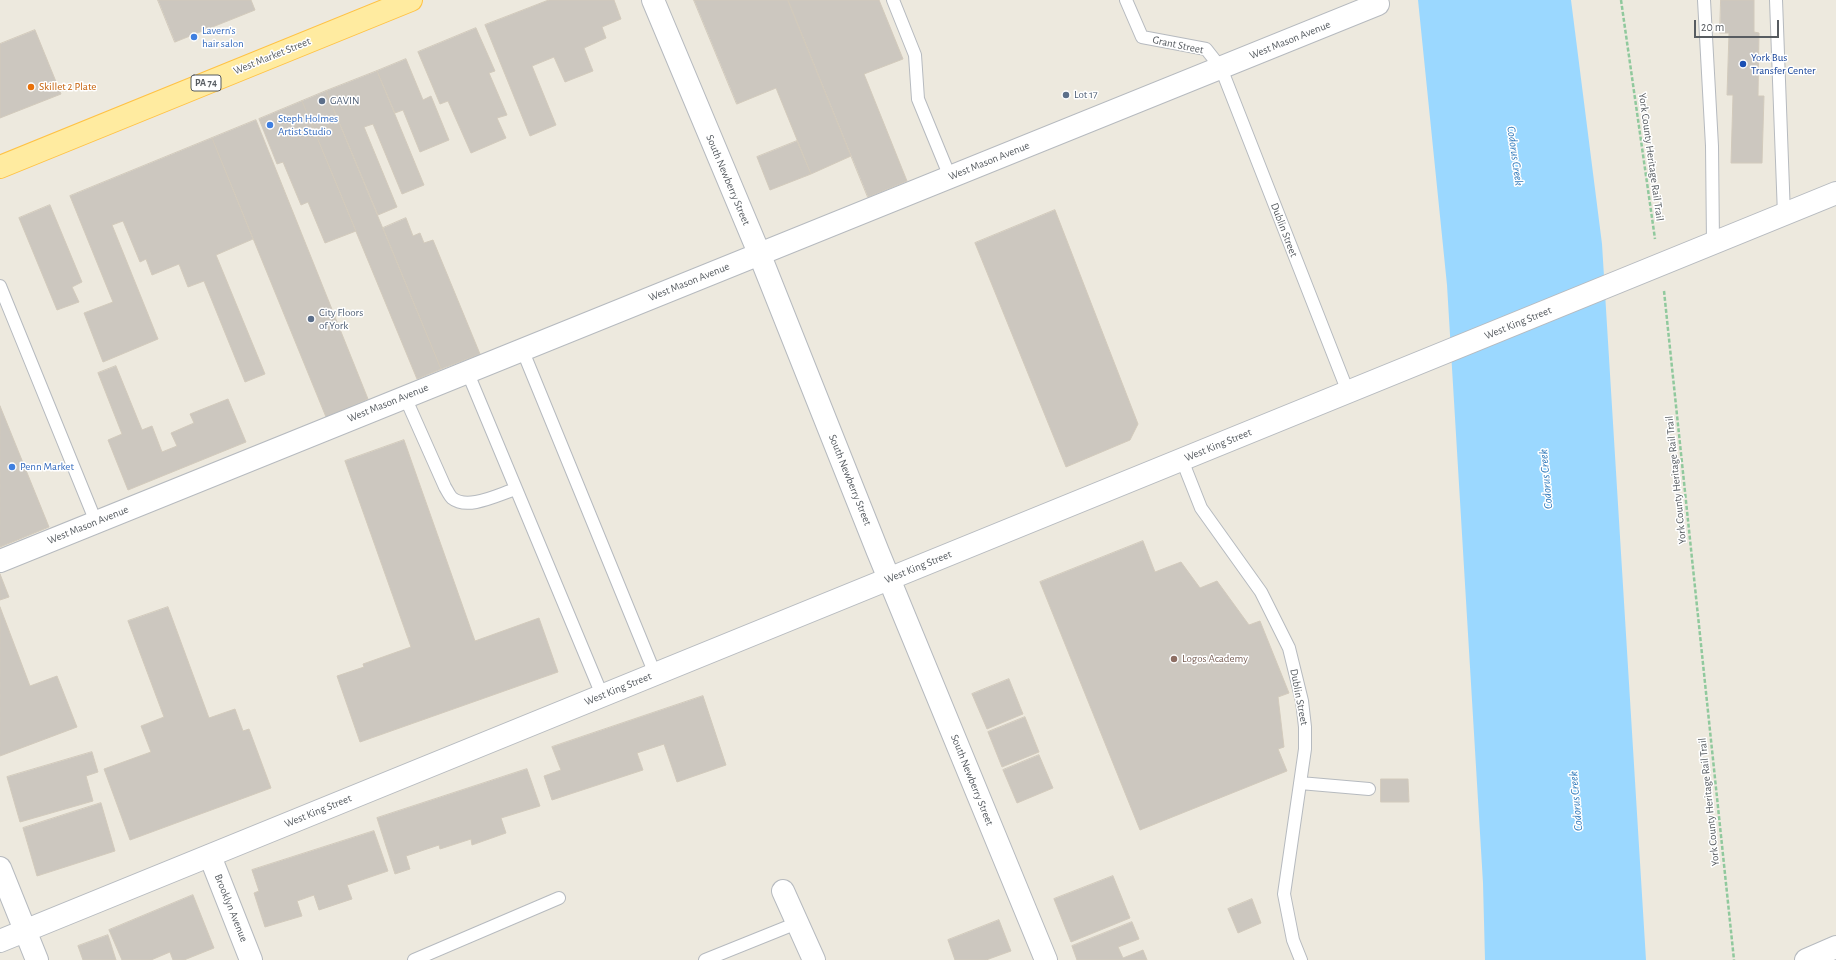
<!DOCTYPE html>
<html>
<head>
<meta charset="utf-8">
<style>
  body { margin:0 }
  #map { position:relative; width:1836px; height:960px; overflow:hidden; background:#ede9de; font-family:"Alegreya Sans",sans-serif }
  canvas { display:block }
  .scale { position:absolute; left:1694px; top:20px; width:85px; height:18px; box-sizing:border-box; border:2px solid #575c61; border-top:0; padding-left:5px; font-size:12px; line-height:14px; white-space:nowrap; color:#575c61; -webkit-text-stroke:3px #fff; paint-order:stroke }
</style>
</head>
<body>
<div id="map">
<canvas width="1836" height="960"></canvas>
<div class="scale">20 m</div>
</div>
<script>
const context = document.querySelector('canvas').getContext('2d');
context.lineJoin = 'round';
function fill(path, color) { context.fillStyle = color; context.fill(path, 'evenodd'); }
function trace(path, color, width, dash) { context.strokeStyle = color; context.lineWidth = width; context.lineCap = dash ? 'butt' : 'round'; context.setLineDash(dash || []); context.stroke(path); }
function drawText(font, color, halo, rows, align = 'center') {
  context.font = font + ' "Alegreya Sans",sans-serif'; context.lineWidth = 3; context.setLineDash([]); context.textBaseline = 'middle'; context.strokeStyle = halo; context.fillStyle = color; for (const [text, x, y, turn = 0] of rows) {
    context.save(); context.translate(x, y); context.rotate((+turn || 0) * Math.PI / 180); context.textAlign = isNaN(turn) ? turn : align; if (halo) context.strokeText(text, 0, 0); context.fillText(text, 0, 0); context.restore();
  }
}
fill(new Path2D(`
  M1418 0H1571L1602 244 1646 960H1485L1483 883 1447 285Z`), '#9bd8ff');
const building = new Path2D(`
  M158 0H251L255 10 175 42Z
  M549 0H614L621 19 602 27 606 38 584 48 593 71 565 82 554 57 532 66 556 125 530 136 485 25Z
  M694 0H788L851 156 811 174 776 88 737 104Z
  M788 0H879L903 59 864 74 907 181 868 197Z
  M1721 0H1754V32L1759 33 1758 96H1764L1762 163H1731L1733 95H1727L1729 33H1720Z
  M476 28 495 71 489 73 507 115 497 118 506 138 471 153 448 101 440 104 418 52Z
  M35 30 61 94 0 118V44Z
  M406 59 423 100 431 96 449 140 420 152 403 110 395 113 377 71Z
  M377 71 424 185 402 194 373 124 364 127 397 207 378 215 326 91Z
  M326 91 441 369 417 379 302 101Z
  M302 101 356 231 325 243 308 202 301 205 283 162 277 164 259 119Z
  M256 120 368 399 326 417 212 138Z
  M212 138 253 239 216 255 265 374 245 382 204 281 188 287 179 264 152 275 146 259 140 262 123 221 112 225 158 339 103 362 84 313 113 302 70 196Z
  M797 141 811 174 770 190 757 157Z
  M50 205 82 282 72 287 79 302 57 310 19 218Z
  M1055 210 1138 424 1130 440 1066 467 975 243Z
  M406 218 413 236 420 233 424 243 433 240 480 354 441 369 383 228Z
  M116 366 142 430 152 426 162 452 177 446 171 433 194 423 190 414 228 399 246 442 128 490 108 440 122 434 98 373Z
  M0 406 49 527 0 547Z
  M404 440 475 641 539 618 558 672 360 742 337 676 364 667 363 664 411 647 345 461Z
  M1143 541 1155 572 1181 562 1200 588 1217 581 1249 625 1260 621 1289 693 1278 697 1284 747 1278 749 1287 771 1140 830 1040 582Z
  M0 574 9 597 0 600Z
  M0 607 30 686 57 676 77 727 0 756Z
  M168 607 209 718 235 709 243 731 249 729 271 788 130 840 104 769 151 752 141 726 164 717 128 621Z
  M1009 679 1023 714 987 729 972 694Z
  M703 696 726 765 677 782 664 744 637 753 643 770 552 800 544 776 561 770 552 747Z
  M1025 717 1039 752 1002 767 988 732Z
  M92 752 98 772 86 776 93 801 20 822 7 777Z
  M1039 755 1053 788 1017 803 1003 770Z
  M527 769 540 806 501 818 506 833 472 845 471 839 440 849 439 845 406 856 410 869 395 874 377 818Z
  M1381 779H1408L1409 802H1381Z
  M101 803 115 851 37 876 23 828Z
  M374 831 388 871 347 885 352 899 319 910 314 895 297 901 302 916 265 927 254 893 259 891 252 870Z
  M1113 876 1130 918 1071 942 1054 899Z
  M193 895 214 948 184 960H173L170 952 151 960H122L109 930Z
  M1252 899 1261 923 1238 933 1228 909Z
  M999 920 1011 951 986 960H955L948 940Z
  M1132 922 1139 939 1118 947 1123 958 1143 950 1147 960H1077L1072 946Z
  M108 935 116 960H83L78 946Z`);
fill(building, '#ccc7bf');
trace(building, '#d2cabc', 1);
const service = new Path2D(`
  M893 0 915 55 918 99 950 177
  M1126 0 1142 37 1206 49 1221 68 1348 392
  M1704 0 1712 146 1713 243
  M1776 0 1784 215
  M0 286 96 522
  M522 349 655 674
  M467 371 602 695
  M405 397 445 487C447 490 449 495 452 498 468 511 499 494 516 489
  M1182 460 1201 508 1261 592 1289 648 1302 701 1305 727V749L1284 894 1293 940 1301 960
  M1300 783 1369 789
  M414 960 559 898
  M705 960 797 923`);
const minor = new Path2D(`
  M653 0 759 253 878 552 1046 960
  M0 561 1378 4
  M210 856 251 960
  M783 891 814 960`);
const tertiary = new Path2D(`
  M0 868 37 960
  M0 941 1836 193
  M1806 960 1836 947`);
const primary = new Path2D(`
  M0 167 411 0`);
trace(service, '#b6babf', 14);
trace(minor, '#b6babf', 24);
trace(tertiary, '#b6babf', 24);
trace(primary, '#ffc244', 24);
trace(new Path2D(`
  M1621 0 1655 239
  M1664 291 1734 960`), '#90c99d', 2.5, [4, 2]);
trace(service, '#fff', 12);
trace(minor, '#fff', 22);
trace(tertiary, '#fff', 22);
trace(primary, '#ffeba0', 22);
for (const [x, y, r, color] of [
  [194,37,4,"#3f7fe0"],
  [1743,64,4,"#1a4fb4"],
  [31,87,4,"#e8710a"],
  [1066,95,4,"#5c6f8a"],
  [322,101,4,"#5c6f8a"],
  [270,125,4,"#3f7fe0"],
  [311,319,4,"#5c6f8a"],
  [12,467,4,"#3f7fe0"],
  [1174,659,4,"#8d6e63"]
]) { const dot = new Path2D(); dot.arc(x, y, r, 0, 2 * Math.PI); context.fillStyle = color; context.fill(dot); trace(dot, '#fff', 1.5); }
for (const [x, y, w] of [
  [206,83,30]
]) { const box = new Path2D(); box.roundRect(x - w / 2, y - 8, w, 16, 3); context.fillStyle = '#fff'; context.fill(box); trace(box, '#575c61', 1); }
drawText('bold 10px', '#575c61', null, [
  ["PA 74",206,83]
]);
drawText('11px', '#366cbe', '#fff', [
  ["Lavern's",202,31],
  ["hair salon",202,44],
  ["Steph Holmes",278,119],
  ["Artist Studio",278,132],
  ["Penn Market",20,467]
], 'left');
drawText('11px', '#575c61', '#fff', [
  ["West Mason Avenue",1290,40,-22],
  ["Grant Street",1178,45,12],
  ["West Market Street",272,56,-22],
  ["York County Heritage Rail Trail",1651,157,82],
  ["West Mason Avenue",989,161,-22],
  ["South Newberry Street",728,180,67],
  ["Dublin Street",1284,230,69],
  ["West Mason Avenue",689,282,-22],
  ["West King Street",1518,323,-22],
  ["West Mason Avenue",388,403,-22],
  ["West King Street",1218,445,-22],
  ["South Newberry Street",850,480,68],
  ["York County Heritage Rail Trail",1676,480,-96],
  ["West Mason Avenue",88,525,-22],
  ["West King Street",918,567,-22],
  ["West King Street",618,689,-22],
  ["Dublin Street",1299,697,79],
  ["South Newberry Street",972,780,68],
  ["York County Heritage Rail Trail",1709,802,-96],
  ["West King Street",318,811,-22],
  ["Brooklyn Avenue",231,908,68]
]);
drawText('11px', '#164399', '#fff', [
  ["York Bus",1751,58],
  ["Transfer Center",1751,71]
], 'left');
drawText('11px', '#c56008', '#fff', [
  ["Skillet 2 Plate",39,87]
], 'left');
drawText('11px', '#4e5e75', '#fff', [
  ["Lot 17",1074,95],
  ["GAVIN",330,101],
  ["City Floors",319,313],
  ["of York",319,326]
], 'left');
drawText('11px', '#785e54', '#fff', [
  ["Logos Academy",1182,659]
], 'left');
drawText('italic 12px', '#3079ba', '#fff', [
  ["Codorus Creek",1515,156,82],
  ["Codorus Creek",1546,479,-95],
  ["Codorus Creek",1576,801,-95]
]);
</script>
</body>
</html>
